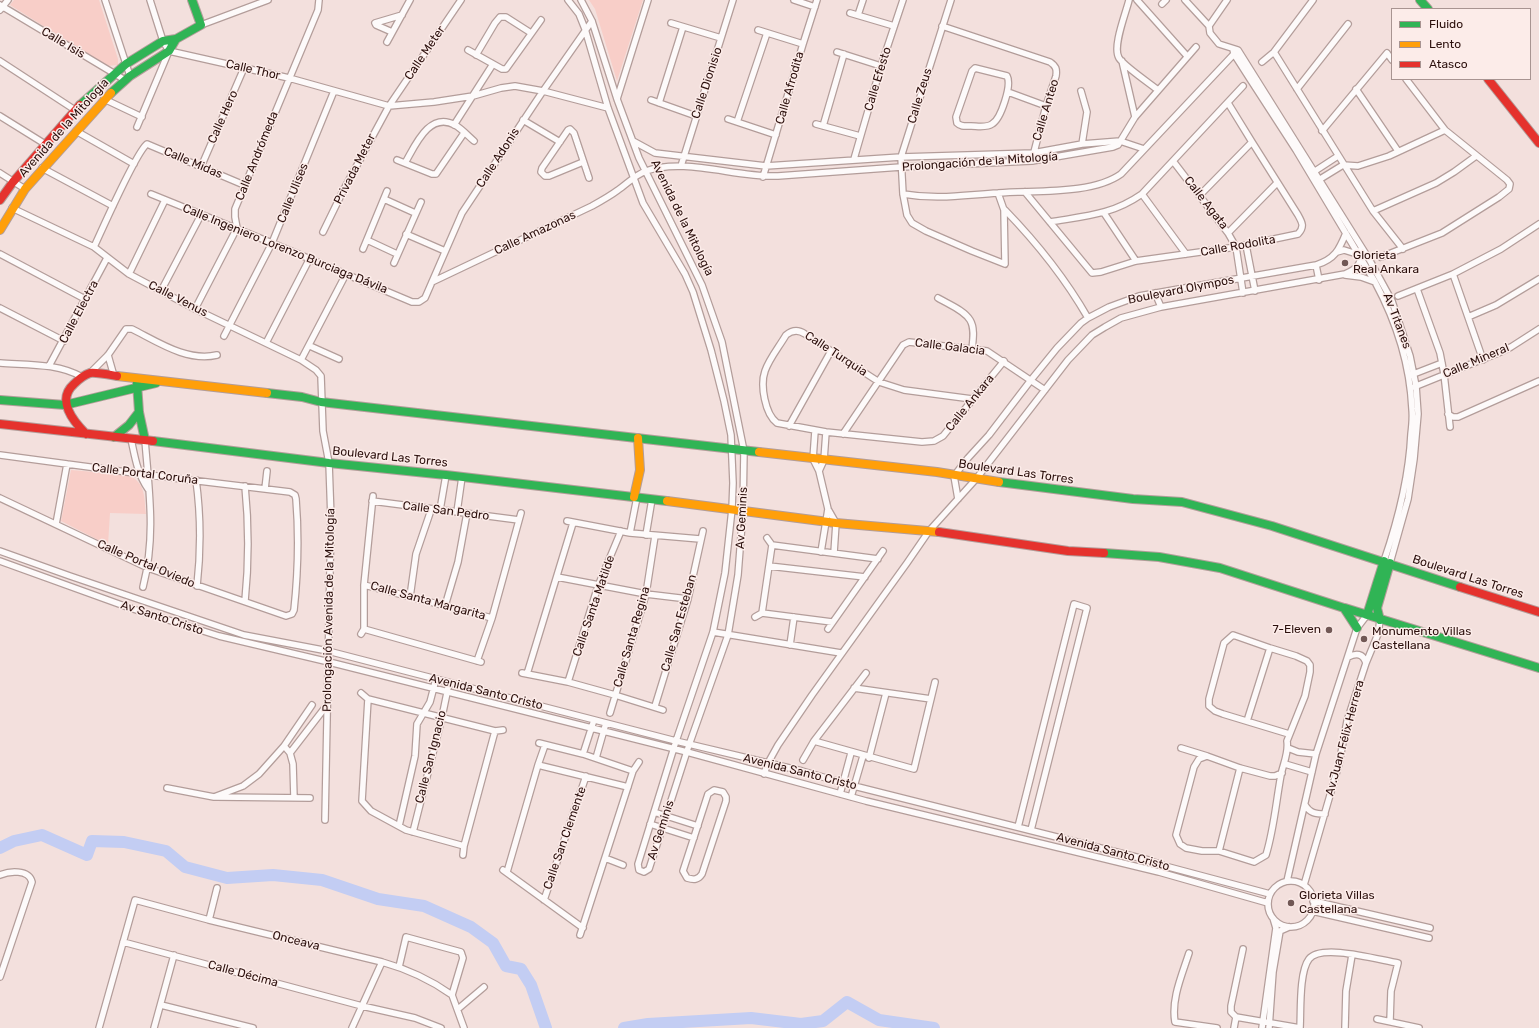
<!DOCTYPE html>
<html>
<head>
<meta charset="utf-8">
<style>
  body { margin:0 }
  #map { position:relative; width:1539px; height:1028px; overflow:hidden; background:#f3e0dd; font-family:Rubik,sans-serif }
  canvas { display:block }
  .legend { position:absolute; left:1391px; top:8px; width:140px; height:72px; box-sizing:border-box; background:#fcece9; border:1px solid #a89491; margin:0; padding:5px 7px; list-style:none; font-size:12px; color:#2b0f0c }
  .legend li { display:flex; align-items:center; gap:8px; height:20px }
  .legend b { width:20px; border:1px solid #a89491 }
</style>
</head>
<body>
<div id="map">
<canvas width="1539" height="1028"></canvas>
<ul class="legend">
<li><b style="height:5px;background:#30b455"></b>Fluido</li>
<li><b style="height:5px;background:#ff9f0a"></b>Lento</li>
<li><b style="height:5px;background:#e5322d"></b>Atasco</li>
</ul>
</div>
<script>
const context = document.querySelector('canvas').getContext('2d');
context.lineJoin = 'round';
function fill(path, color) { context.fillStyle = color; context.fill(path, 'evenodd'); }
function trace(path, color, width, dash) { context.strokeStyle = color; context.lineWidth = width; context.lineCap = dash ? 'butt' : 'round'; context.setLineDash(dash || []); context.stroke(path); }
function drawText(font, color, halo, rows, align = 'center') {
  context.font = font + ' Rubik,sans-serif'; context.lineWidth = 3; context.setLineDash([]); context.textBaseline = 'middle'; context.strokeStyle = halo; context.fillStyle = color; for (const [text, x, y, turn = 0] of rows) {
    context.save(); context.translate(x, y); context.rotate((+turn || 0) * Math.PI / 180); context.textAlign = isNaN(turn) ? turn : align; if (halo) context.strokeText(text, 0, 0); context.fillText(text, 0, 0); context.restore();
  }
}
fill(new Path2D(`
  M14 0H99L118 59V65L107 66 10 5Z
  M589 0H643L617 81 595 9Z
  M71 470 129 475C146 484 144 497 146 514L110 513 108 545 61 521Z`), '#f8cec8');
trace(new Path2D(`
  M0 848 14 841 42 835 87 855 92 841 124 842 166 851 185 867 227 878 273 875 322 880 378 899 424 906 471 927 493 943 506 966 521 969 531 985 546 1028
  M624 1028 648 1024 751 1018 801 1024 823 1021 847 1002 879 1020 934 1028`), '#c3cdf3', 12);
const street = new Path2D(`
  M105 0 130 76
  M150 0 163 41 169 51 289 78 389 106 434 102 473 96 501 88 515 86 543 91 608 108
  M568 0 579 14 585 29 608 108 643 203 685 274 693 292 711 350 724 401 731 435 733 483 732 509 725 573 713 632 676 741 638 864 639 870 644 872 649 869 689 745 728 635 738 575 743 510 744 451 722 342 702 285 639 158 617 99 592 21 581 0
  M794 0 815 7
  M951 0 901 157 903 194 907 215 912 223 926 231 972 251 1005 264 1004 210 998 193
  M1129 0C1126 13 1112 47 1119 58 1124 66 1149 83 1158 90
  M1137 0 1187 56
  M1185 0 1209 26 1210 33 1219 44 1238 50 1369 259 1392 301 1410 356 1416 386 1418 414 1414 459 1408 499 1390 563
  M1162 4 1166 0
  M0 5 125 80
  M0 10 8 0
  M850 13 894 26
  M858 15 863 0
  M671 23 721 38
  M201 25 268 0
  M942 26 1050 62C1056 66 1057 69 1056 76L1046 106 1033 156
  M1209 26 1227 0
  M758 30 803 44
  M392 32 376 25 375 23 402 15
  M387 42 410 0
  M1233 49 1234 54 1250 79 1296 150 1375 282C1396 321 1410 365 1412 409 1413 418 1412 426 1411 434 1409 478 1398 520 1384 561
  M468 50 502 69H506L541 20
  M837 52 881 66
  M1274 52 1373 211 1403 249
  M476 55 495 23 500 17H506L531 33
  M0 61 75 110
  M1122 61 1135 117
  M1262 62 1274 52 1313 0
  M975 68 1007 76C1012 85 1001 119 992 124 987 128 977 126 971 126 965 126 961 127 957 123L956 117 972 71Z
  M1297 89 1348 24
  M1356 89 1398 151
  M1081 91 1087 112 1082 144
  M1008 92 1046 106
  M104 99 142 117
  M617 99 648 0
  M651 100 696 116
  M659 103 683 27
  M0 116 45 144
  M728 119 776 135
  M523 120 560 142
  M737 122 767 33
  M816 124 860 136
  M454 125 493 64
  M823 126 844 54
  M137 127 169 51
  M76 131 134 164
  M1322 131 1387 53 1392 60
  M633 141 655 153 766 166 901 157 1033 153 1082 144 1120 141 1144 149
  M854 159 881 66 903 0
  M397 160 432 174H436L464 133
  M1173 161 1228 233 1236 247 1243 293
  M583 162 549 176H545L541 172 542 168 568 130 570 129 574 133 589 178
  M405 163C415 146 429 111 455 125 462 129 468 136 474 141
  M681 166 733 0
  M201 167 244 68
  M42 168 113 206
  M0 173 25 189
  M1312 173 1338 156
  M763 177 803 44 817 0
  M1317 181 1343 165 1358 166 1389 156 1445 130
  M1025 192 1092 273 1101 272 1136 261 1236 247 1298 234C1305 227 1302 222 1298 215L1252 142 1228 103
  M151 194 272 243 412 302H419L425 298 462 213 543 91 592 21
  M903 194C938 200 964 195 998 193 1033 190 1092 195 1121 174L1234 54
  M1142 194 1186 254
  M1200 195 1252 142
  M384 199 415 213
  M12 208 94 247 129 274 195 309 301 360 316 370 321 376 323 431 329 463 331 519 325 820
  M1005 210C1037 243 1065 278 1088 318
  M1373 211 1436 183 1454 172 1476 156
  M1104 213 1136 261
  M1050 222C1085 216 1112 215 1142 194L1243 86
  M323 232 343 191 389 106 461 0
  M1228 233 1277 183
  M406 234 445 251
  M367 240 397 254
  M1246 245 1255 291
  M94 247C102 230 136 152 147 144L244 185
  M363 249 387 191
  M1337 252 1344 250 1360 255
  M0 254 85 299
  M1381 257 1442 233 1499 197 1509 189 1510 184 1507 180 1445 130 1406 79
  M394 263 421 202
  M1316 265 1319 280
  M129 274 165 200
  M1453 274 1501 249 1539 224
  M1345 275 1361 277 1375 282
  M432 282 592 206C601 201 610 196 618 190 627 184 635 175 646 171 684 157 737 178 778 176L901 167 1032 161 1113 147 1118 145 1135 117 1196 47
  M1417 289 1440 353 1444 374 1450 427
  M161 291 201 215
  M1155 293 1161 307
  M1398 296 1453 274 1483 360
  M938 298C948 304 964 310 970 320 975 328 973 340 972 349
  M0 308 64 341
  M195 309 237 228 235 217V209L318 10 319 0
  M1468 317 1496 305 1539 279
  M224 336 272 243 334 91
  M266 343 310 258
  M310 346 339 359
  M108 355 114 376
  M301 360 346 274
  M0 363C27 365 58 363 82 377
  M49 366 107 258
  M90 373 108 355 126 329H132C158 342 187 362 217 355
  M1411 375 1442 363
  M1414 387 1498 353 1511 347 1539 329
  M972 399 904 390 879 382 805 334C798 329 792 330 786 335 779 347 769 359 765 371 760 385 765 414 777 423L826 432 922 442 934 441 943 436 1004 361
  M1448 414 1453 417H1458L1539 381
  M789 426 831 351
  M815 431 813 459 819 471 828 509 836 523 834 553
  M843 434 903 345 909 342 987 351 1045 390
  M131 439C135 457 137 473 148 489
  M0 455 149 475 290 492 295 495 296 499C299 536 298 573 294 610L292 614 286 616 148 568 0 498
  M819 471 824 460 826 432
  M196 480C201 516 201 550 197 586
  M245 486C249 526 249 562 245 601
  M265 489 267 471
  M958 499 954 476 968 458 989 435 1031 380 1057 348 1081 323 1088 318 1109 307 1139 296 1316 265C1335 259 1339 250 1346 233
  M372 501 519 520
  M440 510 446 475
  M457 512 462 477
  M567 521 630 533 700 539
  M56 524 67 464
  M630 533 637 497
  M646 535 652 499
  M767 538 772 545 878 559
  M0 551 70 576 244 635 328 651 676 741 802 771 854 786 1148 860 1165 866 1270 894
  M821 552 828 509
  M0 561 130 608 219 636 329 662 687 752 866 801 1159 872 1268 903
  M769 566 865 577
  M557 577 646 594 688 599
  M364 585 492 618
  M143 587C156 536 149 491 145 440
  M410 597 416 554 431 510
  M445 606 458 562 467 513
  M762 613 772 545
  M755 617 762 613 832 622
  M364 629 481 662
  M828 629 883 551
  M713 632 841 653
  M361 634 364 629V585L373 496
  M790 645 794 617
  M1348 657C1356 653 1363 653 1366 663
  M477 661 492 618 521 513
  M522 673 568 682 615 695 663 710
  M527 674 573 523
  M568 682 598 586 621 531
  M854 688 931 699
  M361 693 368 699 495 731 503 730
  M368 699 362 801 371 811 406 830 464 846
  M655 706 688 599 703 531
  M610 713 646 594 655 536
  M1247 721 1270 648
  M814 741 914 769 935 682
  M539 743 583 754 633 771
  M284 746 290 753 293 764 294 798
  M1181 748 1207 756
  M1288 748 1298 752 1316 754
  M290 753 327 705
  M583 754 594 720
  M596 758 606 723
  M869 758 886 693
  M803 760 814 741 866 673
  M1285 764 1312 772
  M538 765 628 787
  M1282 773 1275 776H1270L1240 768 1207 756 1199 759 1194 767 1176 835 1180 844 1186 848 1202 851H1219L1254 862 1266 855C1274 829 1276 802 1281 775 1283 764 1289 753 1287 741L1305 696 1310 672V665L1307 661 1296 656 1270 648 1233 635 1224 643 1209 699V706L1215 711 1223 714 1289 734
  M764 774 768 763 778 745 812 695 907 563 929 531 976 479 1068 360 1092 335 1105 327 1121 318 1161 307 1345 274C1357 269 1363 263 1361 249
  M167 788 214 797 243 786 259 774 284 746 312 705
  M714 790 723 792 726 797V801L702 874C698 880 694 880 687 878L683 871 708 794Z
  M840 794 851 753
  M216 797 310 798
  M851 797 863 756
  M1305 805C1310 813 1315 814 1325 814
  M654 812 698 826
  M650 824 694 838
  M399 826 415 756 417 724 430 702 436 679
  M1018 827 1074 604 1087 608 1031 830
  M413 832 442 717 449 683
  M1219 851 1240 768
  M463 855 464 846 495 731
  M605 858 623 865
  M503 870 583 928
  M507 872 538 765 545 745
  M0 875C9 871 29 869 32 882L0 977
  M1287 881 1316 754 1357 628 1367 615
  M1268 904a23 23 0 1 1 46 0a23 23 0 1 1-46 0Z
  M1304 885 1339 764 1347 721 1366 663 1378 634 1380 620
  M544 900 586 776
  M1313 901 1430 928
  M1312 911 1429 938
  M209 920 217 888
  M580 935 633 771 639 762
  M123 942 362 1006 415 1018 441 1028
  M1243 949 1231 1006V1012L1236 1017 1300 1028
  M1189 953C1182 975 1171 999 1175 1022L1217 1028
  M399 967 406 937 461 952 463 958 452 995
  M452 995 464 1028
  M161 1005 253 1028
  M458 1009 484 987
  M1377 1019 1419 1028
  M99 1028 135 900 209 920 382 962C407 969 431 980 452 995
  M154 1028 174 955
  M352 1028 382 962
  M1234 1028 1236 1017
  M1262 1028 1276 928 1273 918
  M1269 1028 1273 972 1280 931 1289 927
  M1300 1028C1301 1011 1299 972 1309 959 1321 943 1379 960 1398 963L1391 991 1390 1021
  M1345 1028 1346 991 1352 955`);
const fast = new Path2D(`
  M1420 0 1428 9
  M111 93 130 76 169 51 176 39
  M80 105 126 64 163 41 176 39 201 25 192 0
  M137 383 139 412 145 440
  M267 393 302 397 321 402 759 452
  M0 400 65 405 156 383
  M114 437 129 425 139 412
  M153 441 329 463 446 475 667 501
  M999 482 1133 499 1182 502 1272 526 1460 587
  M1104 553 1159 557 1220 568 1344 608 1357 628
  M1345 608 1539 668
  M1367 615 1384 561
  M1380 620 1377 608 1390 563`);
const slow = new Path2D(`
  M0 230 25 189 111 93
  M117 376 267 393
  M759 452 937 472 999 482
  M634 497 640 470 638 438
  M667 501 836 523 939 532`);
const jam = new Path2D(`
  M1488 79 1539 143
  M0 200 13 182 80 105
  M0 424 153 441
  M86 434C73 421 56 400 74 384 78 380 84 375 90 373 95 372 111 375 117 376
  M939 532 1068 551 1104 553
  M1460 587 1539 612`);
trace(street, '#b39d9a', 8);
trace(fast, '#b39d9a', 10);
trace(slow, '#b39d9a', 10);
trace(jam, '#b39d9a', 10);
trace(street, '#fdfafa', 5.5);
trace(fast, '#30b455', 8);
trace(slow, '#ff9f0a', 8);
trace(jam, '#e5322d', 8);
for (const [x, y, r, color] of [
  [1345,263,4,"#715855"],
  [1329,630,4,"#715855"],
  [1364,639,4,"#715855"],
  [1291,903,4,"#715855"]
]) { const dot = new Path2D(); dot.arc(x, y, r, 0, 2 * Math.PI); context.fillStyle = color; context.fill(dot); trace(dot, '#fcece9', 1.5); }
drawText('12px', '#2b0f0c', '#fcece9', [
  ["Calle Isis",63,43,31],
  ["Calle Meter",425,53,-56],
  ["Calle Thor",253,70,13],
  ["Calle Efesto",878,79,-73],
  ["Calle Dionisio",707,83,-72],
  ["Calle Afrodita",790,88,-74],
  ["Calle Zeus",920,96,-73],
  ["Calle Anteo",1046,110,-73],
  ["Calle Hero",223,117,-66],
  ["Avenida de la Mitología",64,128,-48],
  ["Calle Andrómeda",257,156,-68],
  ["Calle Adonis",498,158,-57],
  ["Prolongación de la Mitología",980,162,-4],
  ["Calle Midas",193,163,23],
  ["Privada Meter",355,169,-63],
  ["Calle Ulises",293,193,-68],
  ["Calle Agata",1206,203,52],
  ["Avenida de la Mitología",682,218,64],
  ["Calle Amazonas",535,233,-25],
  ["Calle Rodolita",1238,246,-10],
  ["Calle Ingeniero Lorenzo Burciaga Dávila",285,249,22],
  ["Boulevard Olympos",1181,290,-11],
  ["Calle Venus",178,299,27],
  ["Calle Electra",79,312,-62],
  ["Av Titanes",1397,321,69],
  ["Calle Galacia",950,347,7],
  ["Calle Turquia",836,354,33],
  ["Calle Mineral",1476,361,-23],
  ["Calle Ankara",970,403,-51],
  ["Boulevard Las Torres",390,457,6],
  ["Boulevard Las Torres",1016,472,8],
  ["Calle Portal Coruña",145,474,7],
  ["Calle San Pedro",446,511,7],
  ["Av Geminis",742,518,-87],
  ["Calle Portal Oviedo",146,564,23],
  ["Boulevard Las Torres",1468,577,18],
  ["Calle Santa Margarita",428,601,15],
  ["Calle Santa Matilde",594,606,-71],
  ["Prolongación Avenida de la Mitología",329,610,-89],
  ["Av Santo Cristo",162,618,18],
  ["Calle San Esteban",679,623,-74],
  ["Calle Santa Regina",632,637,-74],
  ["Avenida Santo Cristo",486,692,14],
  ["Av.Juan Félix Herrera",1345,738,-75],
  ["Calle San Ignacio",431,757,-76],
  ["Avenida Santo Cristo",800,772,14],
  ["Av Geminis",661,830,-72],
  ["Calle San Clemente",565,838,-71],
  ["Avenida Santo Cristo",1113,852,15],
  ["Onceava",296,941,14],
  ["Calle Décima",243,974,15]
]);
drawText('12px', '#2b0f0c', '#fcece9', [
  ["Glorieta",1353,256],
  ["Real Ankara",1353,270],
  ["7-Eleven",1321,630,"right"],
  ["Monumento Villas",1372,632],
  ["Castellana",1372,646],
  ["Glorieta Villas",1299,896],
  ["Castellana",1299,910]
], 'left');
</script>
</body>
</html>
